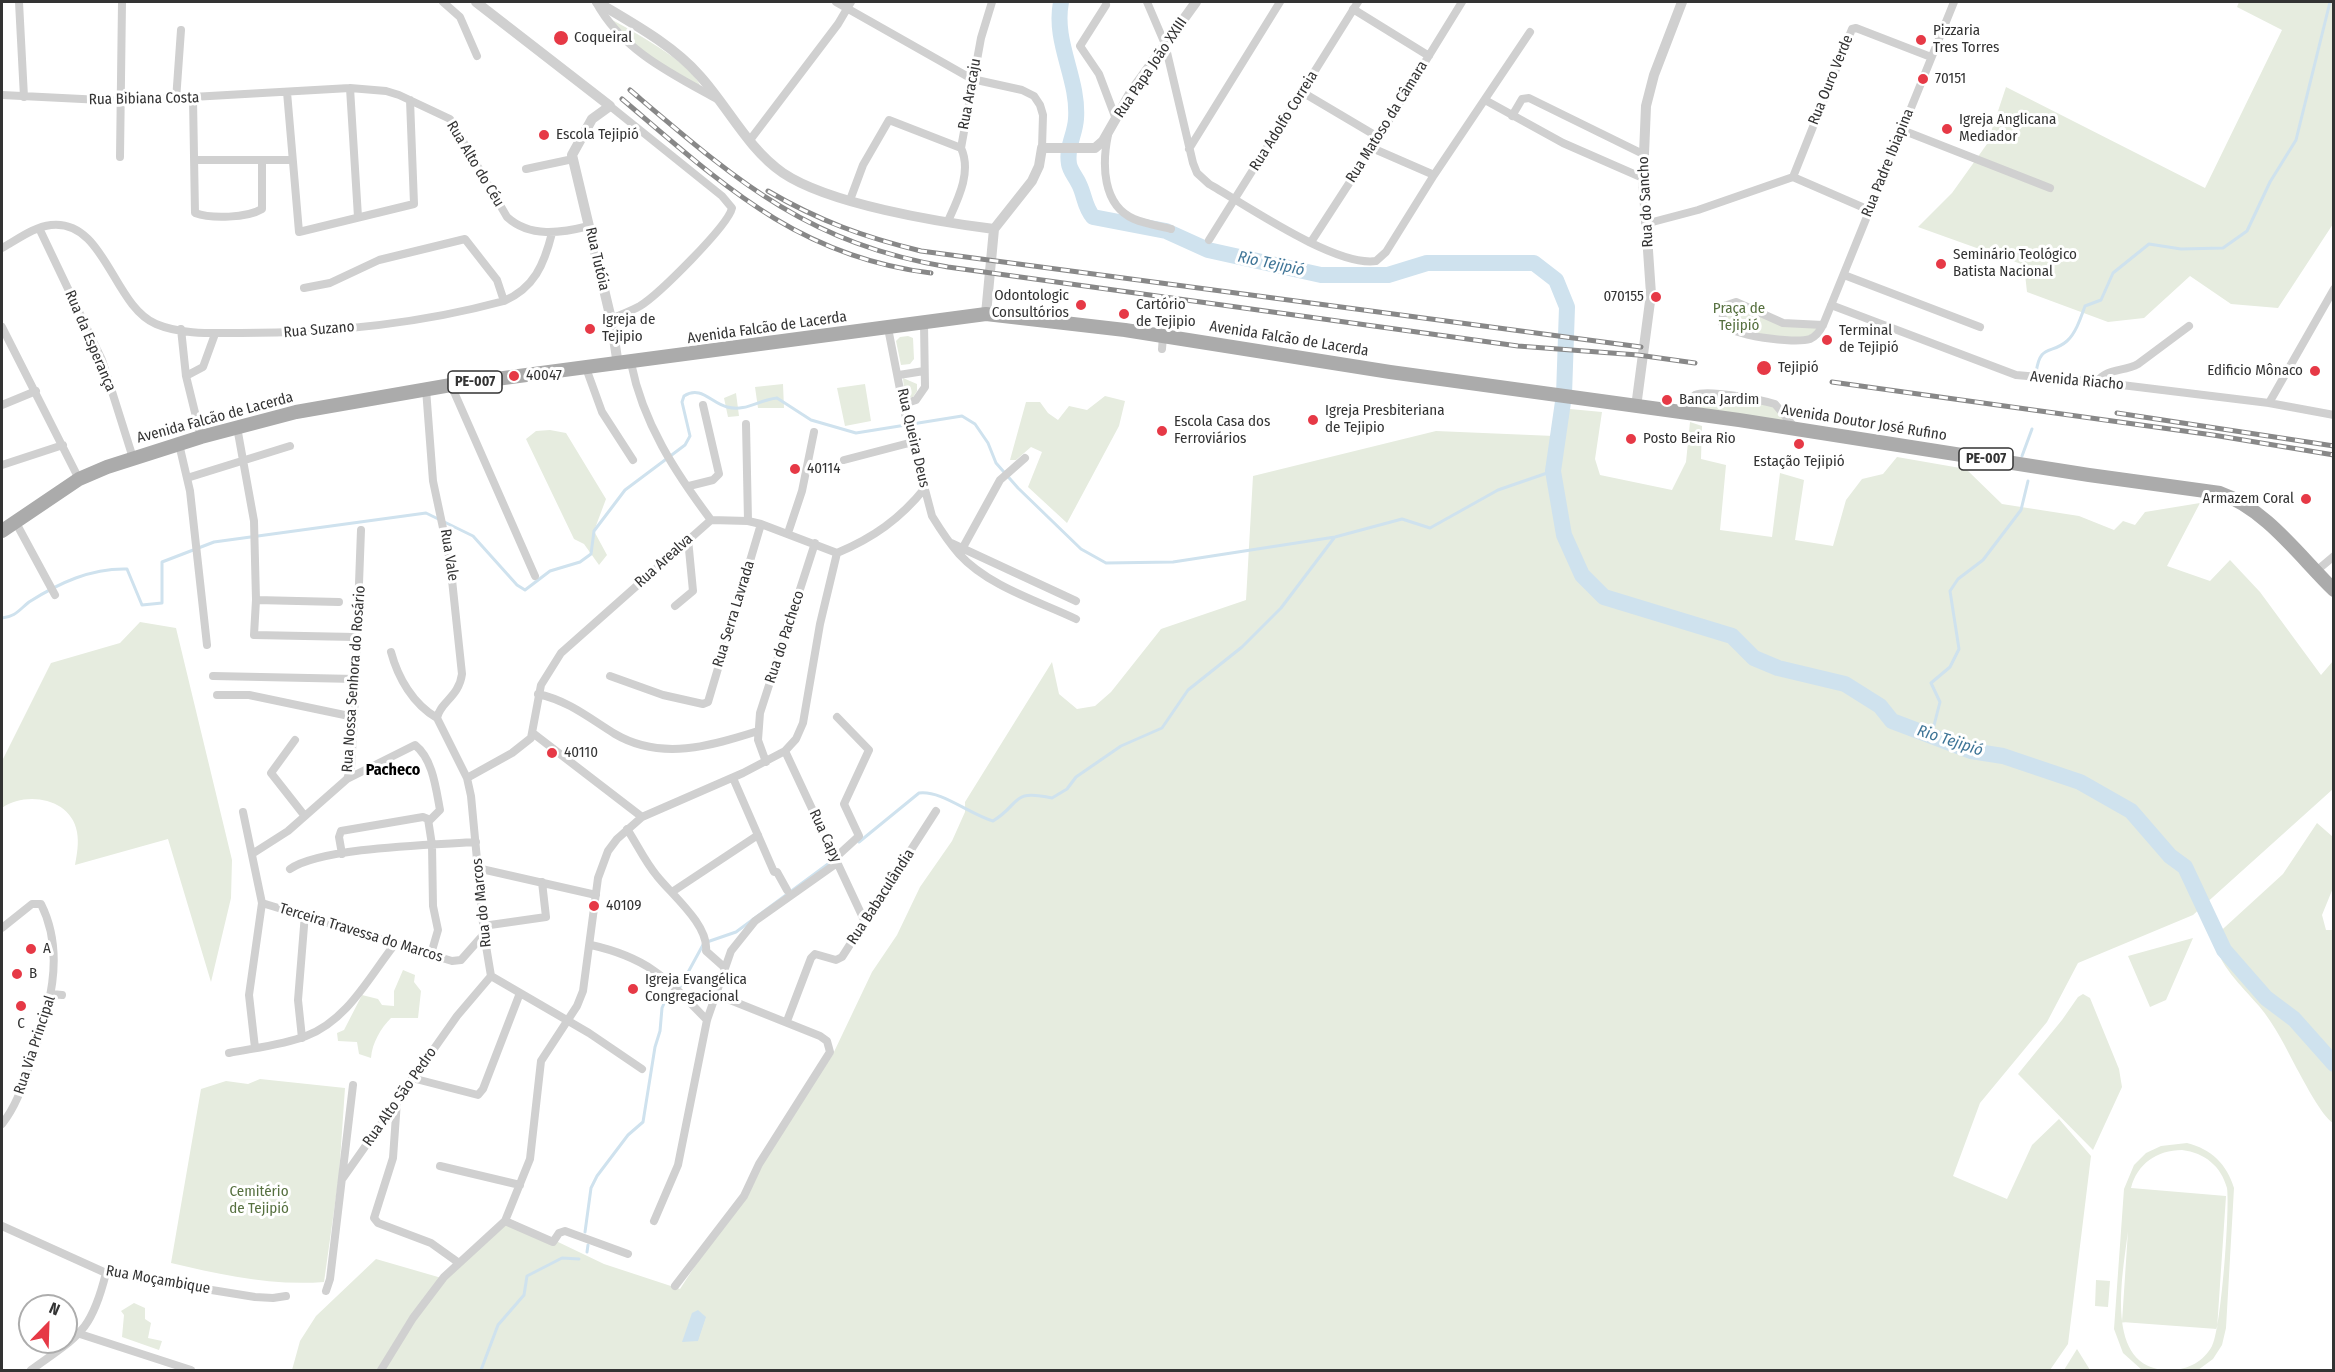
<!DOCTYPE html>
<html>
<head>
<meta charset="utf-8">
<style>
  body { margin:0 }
  #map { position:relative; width:2335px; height:1372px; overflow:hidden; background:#fff; font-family:"Fira Sans Condensed",sans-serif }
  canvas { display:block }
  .frame { position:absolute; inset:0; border:3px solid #333; pointer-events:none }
  .north { position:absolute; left:18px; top:1294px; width:60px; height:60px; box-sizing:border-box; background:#fff; border:2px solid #adadad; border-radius:50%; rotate:23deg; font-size:16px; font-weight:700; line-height:24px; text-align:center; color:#333 }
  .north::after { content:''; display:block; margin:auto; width:21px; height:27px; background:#e63946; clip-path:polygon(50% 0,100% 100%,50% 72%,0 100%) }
</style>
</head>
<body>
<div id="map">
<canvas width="2335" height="1372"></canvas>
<div class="frame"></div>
<div class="north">N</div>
</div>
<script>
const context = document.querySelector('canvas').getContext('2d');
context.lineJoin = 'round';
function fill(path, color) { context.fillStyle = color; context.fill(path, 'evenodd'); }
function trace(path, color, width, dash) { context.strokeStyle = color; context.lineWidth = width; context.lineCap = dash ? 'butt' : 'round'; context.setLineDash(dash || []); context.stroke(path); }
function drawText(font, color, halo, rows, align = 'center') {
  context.font = font + ' "Fira Sans Condensed",sans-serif'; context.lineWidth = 6; context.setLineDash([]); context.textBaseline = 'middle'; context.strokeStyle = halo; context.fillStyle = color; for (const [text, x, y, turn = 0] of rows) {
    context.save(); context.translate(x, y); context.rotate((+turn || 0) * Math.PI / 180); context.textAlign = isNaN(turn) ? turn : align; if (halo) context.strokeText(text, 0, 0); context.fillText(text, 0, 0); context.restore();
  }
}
fill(new Path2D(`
  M2239 2H2333V224L2278 308 2231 304 2190 276 2144 318 2108 322 2027 292 2024 265 1918 227 1952 193 1987 144 2006 87 2205 188 2282 30 2237 7Z
  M609 18C632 31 691 62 701 87L642 52Z
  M1730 302 1770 319 1823 327 1804 342 1726 329 1722 313Z
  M908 336 913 338 914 359 910 364 901 365 896 341 900 337Z
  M903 378 917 384V391L913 397 905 399Z
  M783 384 784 408H758L755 387Z
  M865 384 871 421 845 426 837 388Z
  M736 393 739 416 728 417 724 398Z
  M1708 394 1775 405 1789 424 1686 405 1693 397Z
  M1105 396 1125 401 1119 426 1067 523 1028 487 1042 452 1031 447 1016 460H1010L1026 402H1040L1048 413 1058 420 1069 406 1087 410Z
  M1570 409 1602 412 1595 459 1600 475 1672 490 1686 462 1690 422 1702 426 1701 459 1726 465 1720 530 1772 537 1780 473 1804 480 1795 540 1833 546 1846 500 1862 479 1883 474 1897 457 1966 469 2002 504 2079 516 2114 530 2123 521 2135 525 2145 512 2200 503 2167 566 2210 581 2230 560 2260 592 2321 675 2333 661V789L2193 915 2078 963 2047 1022 1980 1103 1953 1176 2007 1199 2032 1145 2059 1119 2091 1156 2068 1344 2050 1370H292L300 1341 316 1316 376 1259 445 1279 510 1219 604 1264 680 1289 833 1054 872 972 897 935 920 887 952 841 965 812V802L1052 662 1059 694 1077 709 1095 706 1111 692 1161 629 1246 600 1253 476 1436 431 1554 436Z
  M550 430 566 433 606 499 594 531 607 555 599 565 584 544 574 539 526 439 536 431Z
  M140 622 176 628 232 860 231 898 211 982 168 839 75 865C77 854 79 843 77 832 71 798 26 791 2 808V761L51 663 120 643Z
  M2317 823 2333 837V888L2322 915 2326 930H2333V1123C2321 1115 2305 1083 2297 1069 2286 1048 2275 1025 2259 1006 2240 984 2220 967 2213 938L2283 874Z
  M2193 938 2166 1000 2150 1007 2128 956Z
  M403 970 415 975 414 982 421 991 418 1018H391C381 1028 372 1043 371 1058L359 1054 357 1042 338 1041 337 1033 344 1030 362 995 378 999 382 1005 394 1006V991Z
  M2083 994 2090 998 2119 1069 2122 1087 2093 1150 2018 1074 2062 1020 2078 997Z
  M260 1079 345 1088 339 1175 324 1282C272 1286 222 1275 171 1263L201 1089 226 1081 248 1084Z
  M2187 1143C2211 1149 2227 1164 2234 1188L2226 1328 2222 1345 2213 1359 2198 1370H2142L2123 1353 2114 1329 2124 1189 2134 1165 2146 1153 2161 1146ZM2182 1150C2205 1153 2221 1166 2227 1188 2230 1209 2221 1331 2212 1346 2204 1361 2188 1370 2171 1370 2102 1372 2123 1274 2128 1231L2122 1322 2217 1329 2226 1196 2131 1188C2137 1164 2157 1150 2182 1150Z
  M2096 1280 2110 1281 2108 1307 2095 1306Z
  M134 1303 145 1308V1319L151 1323 148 1338 162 1341 159 1350 122 1337 124 1315 121 1311Z
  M2077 1349 2090 1370H2064Z`), '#e6ecdf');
fill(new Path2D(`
  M698 1310 706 1317 698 1341 682 1342 692 1313Z`), '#cfe2ee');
trace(new Path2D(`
  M2036 373C2040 343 2051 355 2067 341 2076 333 2081 317 2085 306L2101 300 2113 273 2149 244 2181 249 2223 248 2247 231 2270 182 2296 140 2330 2
  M2022 456 2032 429
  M2 618C15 617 19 610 29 602 59 583 91 568 127 569L142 605 162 603V562L214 542 426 513 473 536 517 585 525 590 550 571 580 562 591 554 594 531 625 490 685 445 690 436 682 402 684 396C701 385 711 403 727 407 746 412 758 400 777 398L811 420 856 433 962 416 975 424 988 443 996 463 1018 488 1081 549 1106 563 1173 562 1199 558 1335 537 1402 519 1430 528 1498 490 1553 471
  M1931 737 1940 702 1931 683 1950 667 1959 649 1950 591 1958 579 1983 560 2021 510 2028 481
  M859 842 919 793C941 790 969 814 993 821 1022 803 1010 789 1052 798L1067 789 1076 777 1121 746 1162 728 1188 690 1242 647 1281 608 1334 538
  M680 987 704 943 736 932 832 861
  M585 1232 591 1188 597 1176 628 1135 643 1122 655 1047 660 1031 662 1008 666 999 675 992
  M587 1252 588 1245
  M481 1370 498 1325 524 1295 527 1276 562 1258 579 1259`), '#cfe2ee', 3);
trace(new Path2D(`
  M1061 2C1053 43 1079 78 1076 119 1075 135 1066 147 1069 164 1070 171 1076 177 1079 184 1085 196 1084 206 1093 217L1166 231 1208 250 1321 275H1388L1427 263H1534L1556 280 1567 307 1564 395 1553 471 1564 535 1582 575 1604 597 1732 636 1754 658 1778 668 1845 684 1880 706 1892 721 1971 751 2003 756 2080 782 2131 811 2170 856 2185 867 2224 950 2266 998 2294 1019 2334 1064`), '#cfe2ee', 16);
trace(new Path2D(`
  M19 2 24 97
  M443 2 460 17 477 56
  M596 2C622 50 670 73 717 99
  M836 2 972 79 1022 90 1034 96 1040 105 1043 115 1042 148
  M1147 2 1165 44 1193 163 1197 173 1209 184C1246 205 1335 267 1376 261L1386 252 1434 175 1372 148
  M1106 5 1080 46 1099 74 1116 119
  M1353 9 1429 56
  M350 88 358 217
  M287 92 299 232 414 204 410 100
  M1302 92 1378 137
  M2 95 122 101 350 88 386 91 399 95 450 119 507 217C530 238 561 233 589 226
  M193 99 195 213C211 219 247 218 262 209V160
  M176 100 181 30
  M1485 100 1563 143 1643 178
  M610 106 722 196 732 208C728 226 658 295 640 306 631 311 620 315 611 319
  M1512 116 1522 99 1529 98 1643 154
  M1902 130 2050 188
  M1108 135C1102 164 1102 205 1134 219 1146 224 1159 226 1171 229
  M750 140 838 24 851 2
  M1189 149 1280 2
  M120 157 122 2
  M194 160H292
  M526 169 573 159
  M1434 175 1530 32
  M1793 177 1852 29 1856 28 1931 57
  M850 200 863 165 889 120 961 148
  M948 221C958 199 972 172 961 148L981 38 992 2
  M1645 224 1698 210 1793 177 1869 210
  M39 228 102 360 133 458
  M1209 240 1358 2
  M1311 242 1372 148 1462 2
  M2 248C17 240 33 227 51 225 105 219 113 306 156 324 182 335 214 333 241 333 329 333 419 324 504 301 534 288 544 265 552 233
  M1844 275 1980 327
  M304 288 330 283 379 260 465 239 497 280 504 301
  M1831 305 2016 375 2097 382 2269 403 2334 415
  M1823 325 1783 323 1736 302 1724 306 1722 323C1731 336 1795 344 1810 339 1817 336 1820 331 1823 325L1954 2
  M2 327 79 479
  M888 328 904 410 932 516C940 529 949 543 959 554 988 586 1038 601 1076 619
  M181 329 186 376 201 437
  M1162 349 1163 336
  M631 363C643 423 675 472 711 520
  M586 368 602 412 633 460
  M899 375 924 371
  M186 376 203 367 215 334
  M2097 382C2106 368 2124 372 2138 364L2189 326
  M451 385 535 576
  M2269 403 2334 289
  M904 404 916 400 925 387 924 323
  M2 405 36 391
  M1680 413C1684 407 1689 399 1695 395 1708 389 1761 400 1775 404L1796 429
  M746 424 748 521
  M237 427 254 521 256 600 254 635 355 637
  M179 444 190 491 207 645
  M844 460 913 442
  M2 465 63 445
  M187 478 290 446
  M689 486 713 480 719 474 703 405
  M15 521 55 595
  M788 533 802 491 814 432
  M951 543 1076 601
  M961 551 1000 480 1025 458
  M2315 572 2334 556
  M256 600 339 602
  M675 606 693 591 688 539
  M391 652C398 678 413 704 437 718
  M213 676 356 679
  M610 676 663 695 703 704 708 702 761 524
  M538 694C569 701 589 718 615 734 661 761 711 746 758 731
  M217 695H249L354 717
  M534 734 642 817
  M295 740 271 773 304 815
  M785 751 865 922
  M766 762 758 740 760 713 815 543
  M467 778 512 753 531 738 541 685 561 653 711 520 748 521 761 524 837 553C873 538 900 519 925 488
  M733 778 774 872H777L787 890
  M347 779 415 745C433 759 436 789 440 810L429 821
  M243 812 262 903 249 995 255 1048
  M627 829C637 844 645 862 657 876 672 895 709 925 706 951L724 967
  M252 854 288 831 347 779 351 768 354 717 361 530
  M342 854 339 837 341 831 423 817 428 819 432 845 433 906 438 930 431 954
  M835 858 859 836 844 804 869 750 837 717
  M477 868 596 895
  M290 869C322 847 433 845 476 842
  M672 892 758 835
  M262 903 452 961 461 960 484 934
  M483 926 546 917 542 882
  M2 928 32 904H41C67 956 48 1011 31 1061 23 1084 17 1105 2 1124
  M591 945C649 958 667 979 707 1020
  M491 976 589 1033 642 1069
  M52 994 62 995
  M787 1021 811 958 815 954 836 960 842 957 936 811
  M302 1038 298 1000 305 914
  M229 1053C254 1048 283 1045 306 1036 347 1021 369 977 395 944
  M412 1078 478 1095 483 1089 520 993
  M397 1101 393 1158 374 1218 378 1223 431 1243 459 1263
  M440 1166 520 1185
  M343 1178 457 1016 491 976 484 934 471 796 467 778 437 718C440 702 459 697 462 674L450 561 433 481 426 389
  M505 1221 553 1242 559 1233 565 1231 628 1254
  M654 1221 678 1165 707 1020 731 951 755 921 837 863
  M2 1226 106 1273 255 1297 273 1298 286 1296
  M675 1286 744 1196 759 1164 830 1052 827 1041 820 1036 715 994
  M326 1291 330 1279 353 1085
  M80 1334 191 1370
  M31 1370C79 1335 91 1333 106 1273
  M381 1370 413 1318 444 1277 505 1221 530 1159 541 1061 577 1006 583 991 598 878 608 851 617 839 642 817 743 773 785 751 796 739 803 723 820 624 837 553`), '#d0d0d0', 8);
trace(new Path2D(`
  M476 2 610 106 592 119 572 155 611 319 618 365
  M597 2C632 23 673 45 700 76 728 107 748 149 783 173 829 204 938 222 994 229
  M986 314 994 229 1032 181 1039 166 1042 148H1095L1103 141 1131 92 1196 2
  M1636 407 1651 294 1643 178 1646 106 1654 75 1682 2`), '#d0d0d0', 10);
trace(new Path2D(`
  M2 531 79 479 107 467 201 437 296 412 451 385 986 314 1125 330 1390 372 1739 420 2089 475 2220 493C2266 509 2300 557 2334 590`), '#ababab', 14);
const rail = new Path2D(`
  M630 90C736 180 806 243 948 267L1518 346 1638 355 1695 363
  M622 99C721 183 796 256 931 273
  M768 191C819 221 864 237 921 251L1641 347
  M1832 382 2213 435 2334 455
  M2117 413 2334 446`);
trace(rail, '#888', 5);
trace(rail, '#fff', 3, [9]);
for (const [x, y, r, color] of [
  [561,38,8,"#e63946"],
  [1921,40,6,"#e63946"],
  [1923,79,6,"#e63946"],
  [1947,129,6,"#e63946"],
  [544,135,6,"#e63946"],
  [1941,264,6,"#e63946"],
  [1656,297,6,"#e63946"],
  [1081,305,6,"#e63946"],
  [1124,314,6,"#e63946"],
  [590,329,6,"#e63946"],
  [1827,340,6,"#e63946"],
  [1764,368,8,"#e63946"],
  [2315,371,6,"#e63946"],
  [514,376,6,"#e63946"],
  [1667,400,6,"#e63946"],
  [1313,420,6,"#e63946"],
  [1162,431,6,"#e63946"],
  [1631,439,6,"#e63946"],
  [1799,444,6,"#e63946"],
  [795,469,6,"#e63946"],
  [2306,499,6,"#e63946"],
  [552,753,6,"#e63946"],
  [594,906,6,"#e63946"],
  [31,949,6,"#e63946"],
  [17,974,6,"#e63946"],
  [633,989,6,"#e63946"],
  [21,1006,6,"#e63946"]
]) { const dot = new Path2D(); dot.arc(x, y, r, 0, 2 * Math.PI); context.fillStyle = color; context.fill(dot); trace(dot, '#fff', 2); }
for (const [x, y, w] of [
  [475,382,54],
  [1986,459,54]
]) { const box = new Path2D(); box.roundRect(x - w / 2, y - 11, w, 22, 4.5); context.fillStyle = '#fff'; context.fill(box); trace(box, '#333', 1.5); }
drawText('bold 14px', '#333', null, [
  ["PE-007",475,382],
  ["PE-007",1986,459]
]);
drawText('15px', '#333', '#fff', [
  ["Pizzaria",1933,31],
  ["Tres Torres",1933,48],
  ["Coqueiral",574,38],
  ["70151",1935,79],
  ["Igreja Anglicana",1959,120],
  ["Mediador",1959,137],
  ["Escola Tejipió",556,135],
  ["Seminário Teológico",1953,255],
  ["Batista Nacional",1953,272],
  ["Odontologic",1069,296,"right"],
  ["Consultórios",1069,313,"right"],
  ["070155",1644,297,"right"],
  ["Cartório",1136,305],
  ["de Tejipio",1136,322],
  ["Igreja de",602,320],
  ["Tejipio",602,337],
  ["Terminal",1839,331],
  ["de Tejipió",1839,348],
  ["Tejipió",1778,368],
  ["Edificio Mônaco",2303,371,"right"],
  ["40047",526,376],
  ["Banca Jardim",1679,400],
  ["Igreja Presbiteriana",1325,411],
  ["de Tejipio",1325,428],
  ["Escola Casa dos",1174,422],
  ["Ferroviários",1174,439],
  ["Posto Beira Rio",1643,439],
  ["Estação Tejipió",1799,462,"center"],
  ["40114",807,469],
  ["Armazem Coral",2294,499,"right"],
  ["40110",564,753],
  ["40109",606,906],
  ["A",43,949],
  ["B",29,974],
  ["Igreja Evangélica",645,980],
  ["Congregacional",645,997],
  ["C",21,1024,"center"]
], 'left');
drawText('15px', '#333', '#fff', [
  ["Rua Papa João XXIII",1151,68,-56],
  ["Rua Ouro Verde",1831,80,-68],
  ["Rua Aracaju",970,94,-80],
  ["Rua Bibiana Costa",144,99,-1],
  ["Rua Adolfo Correia",1284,121,-58],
  ["Rua Matoso da Câmara",1387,122,-58],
  ["Rua Padre Ibiapina",1888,163,-68],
  ["Rua Alto do Céu",475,164,59],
  ["Rua do Sancho",1646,202,-93],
  ["Rua Tutóia",597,259,77],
  ["Avenida Falcão de Lacerda",767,328,-8],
  ["Rua Suzano",319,330,-5],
  ["Avenida Falcão de Lacerda",1289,339,9],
  ["Rua da Esperança",90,341,67],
  ["Avenida Riacho",2077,381,5],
  ["Avenida Falcão de Lacerda",215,418,-15],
  ["Avenida Doutor José Rufino",1864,423,9],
  ["Rua Queira Deus",913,438,77],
  ["Rua Vale",449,555,81],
  ["Rua Arealva",664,561,-42],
  ["Rua Serra Lavrada",734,614,-73],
  ["Rua do Pacheco",785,637,-72],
  ["Rua Nossa Senhora do Rosário",354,679,-86],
  ["Rua Capy",825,836,65],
  ["Rua Babaculândia",881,897,-57],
  ["Rua do Marcos",482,903,-96],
  ["Terceira Travessa do Marcos",361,933,17],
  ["Rua Via Principal",35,1045,-72],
  ["Rua Alto São Pedro",400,1097,-55],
  ["Rua Moçambique",158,1280,10]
]);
drawText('15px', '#56703f', '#fff', [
  ["Praça de",1739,309],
  ["Tejipió",1739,326],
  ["Cemitério",259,1192],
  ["de Tejipió",259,1209]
]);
drawText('italic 16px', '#3f7597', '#fff', [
  ["Rio Tejipió",1271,264,12],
  ["Rio Tejipió",1950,741,18]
]);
drawText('bold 16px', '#000', '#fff', [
  ["Pacheco",393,771]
]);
</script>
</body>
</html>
